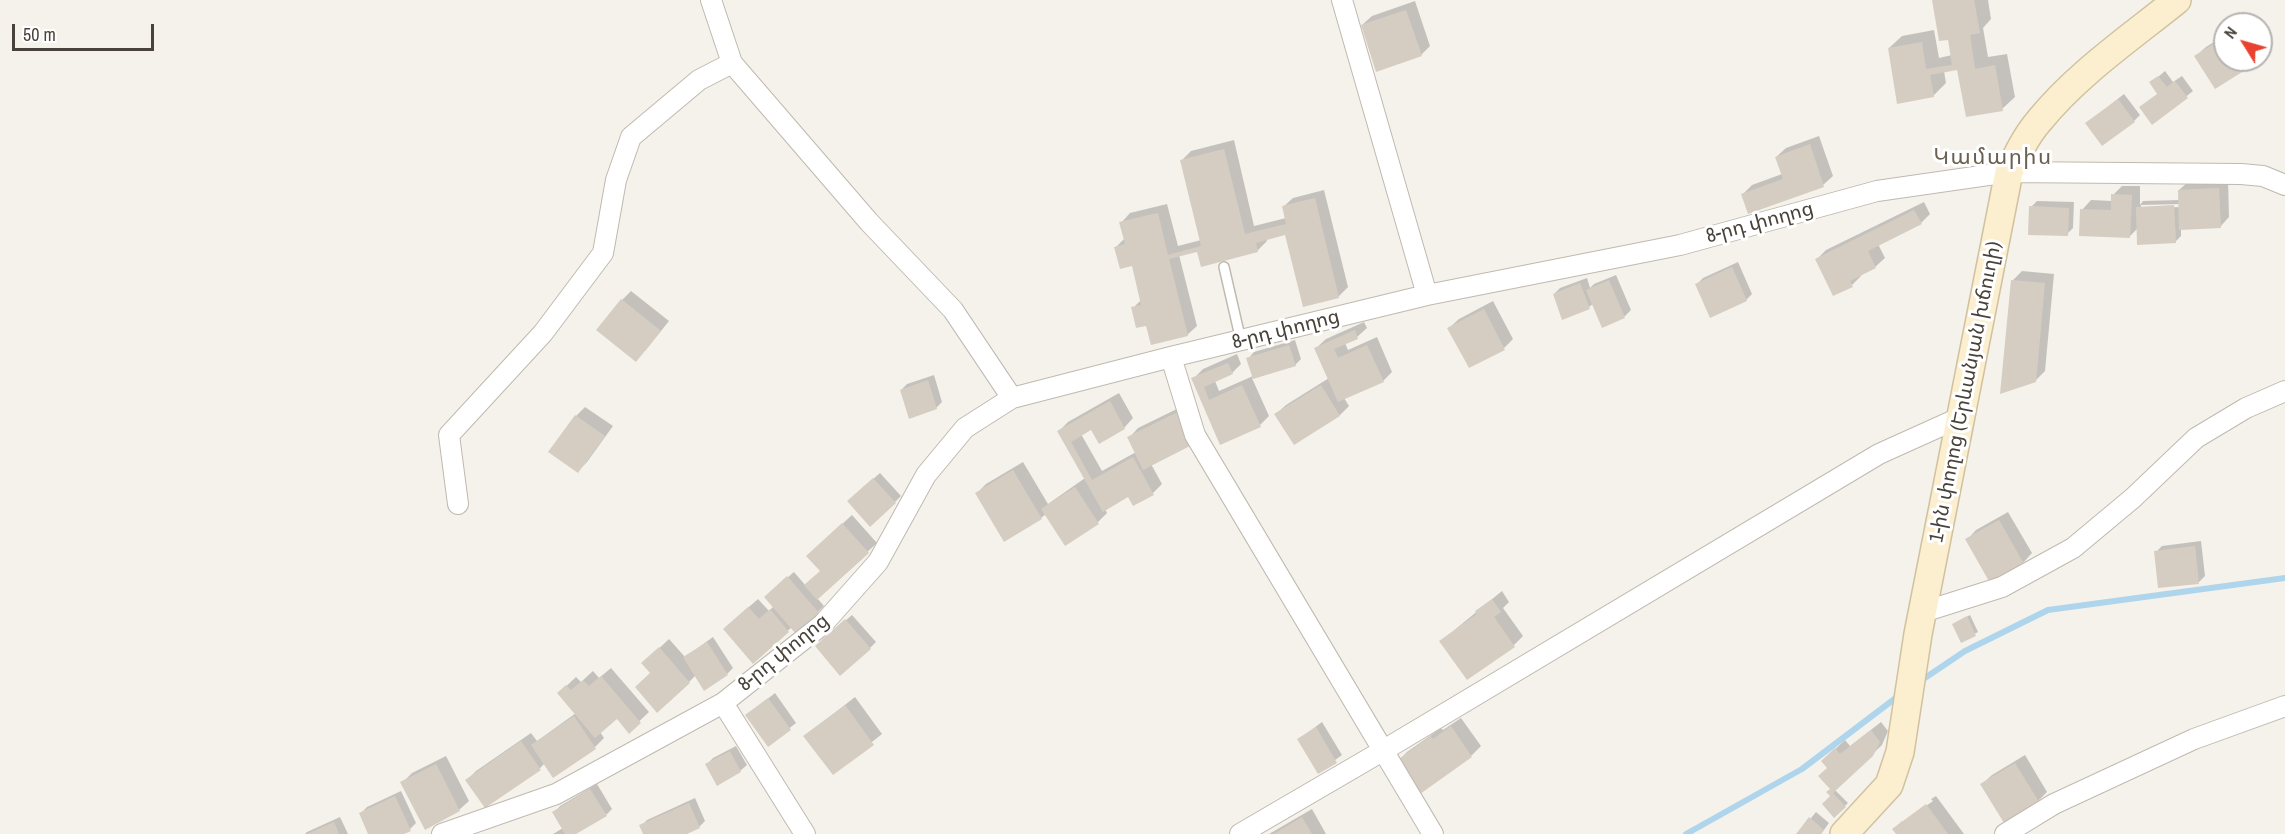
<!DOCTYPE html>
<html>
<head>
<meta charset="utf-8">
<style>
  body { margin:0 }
  #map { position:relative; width:2285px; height:834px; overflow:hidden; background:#f5f2ec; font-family:"Archivo Narrow",sans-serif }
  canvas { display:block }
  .north { position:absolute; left:2213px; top:12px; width:60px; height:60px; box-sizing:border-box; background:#fff; border:2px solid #b6b3b0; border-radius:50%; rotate:307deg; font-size:16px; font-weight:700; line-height:24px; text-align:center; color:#49423a }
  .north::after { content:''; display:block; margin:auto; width:21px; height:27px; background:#ea422e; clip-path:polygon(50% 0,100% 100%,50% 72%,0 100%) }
  .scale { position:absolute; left:12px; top:24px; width:142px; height:27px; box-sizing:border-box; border:3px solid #49423a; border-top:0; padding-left:8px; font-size:18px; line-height:21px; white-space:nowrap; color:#49423a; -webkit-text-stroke:4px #fff; paint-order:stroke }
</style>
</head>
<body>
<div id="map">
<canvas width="2285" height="834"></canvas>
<div class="north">N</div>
<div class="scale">50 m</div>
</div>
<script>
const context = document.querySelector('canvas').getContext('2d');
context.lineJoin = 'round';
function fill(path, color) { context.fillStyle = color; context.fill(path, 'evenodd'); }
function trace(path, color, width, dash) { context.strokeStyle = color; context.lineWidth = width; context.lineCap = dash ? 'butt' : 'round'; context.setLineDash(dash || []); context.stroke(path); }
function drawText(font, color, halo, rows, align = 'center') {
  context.font = font + ' "Archivo Narrow","Noto Sans Armenian",sans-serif'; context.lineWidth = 6; context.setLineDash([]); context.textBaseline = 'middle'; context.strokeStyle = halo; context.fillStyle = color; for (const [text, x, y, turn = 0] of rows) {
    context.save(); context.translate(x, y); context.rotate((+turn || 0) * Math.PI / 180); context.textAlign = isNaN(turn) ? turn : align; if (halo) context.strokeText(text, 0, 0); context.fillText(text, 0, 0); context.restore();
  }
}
fill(new Path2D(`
  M1933 0H1988L1991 19 1983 28 1988 57 2007 54 2015 97 2002 109 1959 68 1944 71 1946 83 1933 96 1889 48 1902 36 1934 30 1939 58 1952 55 1949 38Z
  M1415 1 1430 46 1421 55 1362 25 1372 16Z
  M2225 35V60H2257L2215 87 2196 56 2206 47Z
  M2165 71 2173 82 2182 76 2193 91 2153 123 2158 93 2151 83Z
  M2124 94 2140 115 2134 121 2087 123Z
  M1819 136 1833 176 1823 185 1743 194 1752 185 1782 174 1776 157 1786 148Z
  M1234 140 1254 226 1286 218 1283 207 1293 198 1324 190 1348 287 1338 297 1286 234 1266 239 1267 241 1257 251 1198 250 1179 255 1197 326 1187 335 1147 324 1133 308 1142 299 1133 264 1116 247 1125 238 1121 223 1130 213 1167 204 1178 246 1201 240 1182 160 1191 151Z
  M2228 179 2229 217 2220 227 2181 228V236L2175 242 2138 228 2129 237 2082 210 2091 200 2112 201 2113 195 2122 186H2140V205L2143 201 2180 200 2179 190 2189 181ZM2182 204V207L2141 208V205Z
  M2037 201 2074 202 2073 228 2067 234 2031 207Z
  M1924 202 1930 214 1921 223 1878 244 1885 258 1875 267 1860 274 1861 276 1852 285 1817 259 1826 250Z
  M1738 262 1752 294 1746 300 1697 284 1703 278Z
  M2022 271 2054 274 2045 371 2035 381 2013 280Z
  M1616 275 1631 310 1625 316 1603 326 1594 303 1589 307 1554 294 1560 288 1587 278 1590 288 1594 284Z
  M631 291 669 321 645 351 622 300Z
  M1493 301 1513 339 1504 348 1449 328 1459 319Z
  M1364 322 1367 328 1357 337 1345 343 1348 350 1377 337 1392 372 1383 381 1344 398 1349 406 1340 415 1294 443 1276 414 1286 405 1329 378 1316 348 1326 339Z
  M1295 340 1301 359 1295 365 1252 378 1269 416 1260 425 1221 443 1193 379 1203 369 1237 354 1241 364 1232 373 1215 381 1219 391 1253 376 1248 359 1254 352Z
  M934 375 942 402 936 408 901 390 907 384Z
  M1119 393 1133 418 1124 428H1092L1081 434 1102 471 1136 452 1129 438 1138 428 1187 404 1151 464 1162 484 1153 493 1129 495 1105 509 1107 513 1098 522 1066 544 1046 514 1041 518 977 493 986 484 1023 462 1048 504 1085 478 1059 431 1068 422Z
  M585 407 613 426 587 462 578 471 576 416Z
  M880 473 901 496 895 502 855 495Z
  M2008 512 2032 553 2023 563 1967 540 1976 530Z
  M852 515 877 543 817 598 824 606 818 612 792 627 753 661 734 620 758 599 769 611 774 606 772 591 794 572 806 586 822 571 817 547Z
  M2201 541 2205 576 2199 582 2160 587 2156 552 2162 546Z
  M1502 591 1509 602 1503 608 1523 636 1514 645 1441 641Z
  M852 615 876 642 870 648 823 640Z
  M1970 615 1978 632 1962 641 1954 624Z
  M713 637 733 668 727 674 696 675 689 682 652 672 653 654 669 639 685 657Z
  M611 668 649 712 629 731 617 717 600 732 604 738 595 747 554 776 545 763 540 768 467 780 476 771 531 733 537 741 576 713 559 693 576 677 581 682 593 671 599 678Z
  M775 693 796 723 768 745 747 715Z
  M855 697 882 734 833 773 805 736Z
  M1461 718 1481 746 1472 755 1420 792 1398 761 1407 752 1441 728 1443 730Z
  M1322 722 1342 755 1319 772 1299 739Z
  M1881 722 1888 731 1882 745 1835 790 1848 803 1834 816 1829 767 1832 752 1845 740 1850 746Z
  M736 746 747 765 740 771 707 764 713 758Z
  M2025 755 2047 792 2038 801 1982 784 1992 775Z
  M446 756 469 801 459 810 402 783 412 773Z
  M597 784 612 809 606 815 573 834H553L563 828 554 813 560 806Z
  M401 791 416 823 410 829 400 834H370L361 813 367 807Z
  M1936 796 1964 834H1898L1894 829 1902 821V823L1933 801 1931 799Z
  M695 798 705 821 699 827 683 834H645L641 826 647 820Z
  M1312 809 1326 834H1269Z
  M1816 812 1829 823 1821 834H1798Z
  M340 817 348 834H305L307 832Z`), '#0003');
trace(new Path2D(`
  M1919 682 1965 651 2048 610 2285 578
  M1686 834 1802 769 1901 694`), '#aed5ec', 6);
fill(new Path2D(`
  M1932 0H1974L1980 33 1970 35 1975 69 1995 65 2003 111 1966 117 1957 70 1930 75 1934 97 1897 104 1888 48 1922 42 1926 69 1952 65 1948 40 1939 41Z
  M1406 10 1422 56 1376 72 1361 25Z
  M2225 37V60H2252L2255 64 2215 89 2194 56Z
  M2158 76 2167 87 2175 81 2188 98 2152 125 2139 107 2157 94 2149 82Z
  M2118 99 2135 122 2102 146 2085 123Z
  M1810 144 1824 187 1748 214 1741 194 1783 179 1775 157Z
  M1224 149 1245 234 1286 224 1282 206 1315 198 1339 298 1303 307 1285 235 1256 243 1258 252 1201 267 1197 252 1169 259 1188 336 1151 345 1146 326 1136 328 1131 307 1141 305 1132 266 1120 269 1114 247 1125 244 1119 222 1158 213 1168 255 1201 246 1180 160Z
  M2219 188 2221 228 2179 230 2178 190Z
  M2111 194 2132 195 2130 238 2079 236 2080 209 2111 210Z
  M2174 205 2176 243 2137 245 2136 207Z
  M2029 206 2069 208 2068 236 2028 235Z
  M1914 210 1922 224 1868 251 1876 268 1850 281 1853 287 1833 296 1815 259Z
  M1732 267 1747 301 1710 318 1695 284Z
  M1609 280 1625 318 1602 328 1586 290Z
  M2011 280 2045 283 2036 382 2000 394Z
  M1580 283 1590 309 1562 320 1553 294Z
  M621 299 661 331 636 362 596 330Z
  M1484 309 1505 350 1469 368 1447 328Z
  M1355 330 1358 339 1334 349 1338 358 1367 345 1384 382 1338 402 1314 348Z
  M1289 345 1296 366 1253 379 1246 358Z
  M1228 363 1233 374 1204 387 1209 400 1242 385 1261 427 1220 445 1191 378Z
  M928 380 937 409 909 419 900 390Z
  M1321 385 1340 416 1294 445 1274 414Z
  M1110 401 1125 429 1099 444 1091 430 1071 442 1092 480 1133 457 1154 495 1133 506 1128 497 1103 512 1057 431Z
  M1178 412 1194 444 1143 470 1127 437Z
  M575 415 605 436 578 473 548 452Z
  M1013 470 1042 519 1004 542 975 493Z
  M873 478 896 503 870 527 847 501Z
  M1075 487 1099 524 1065 546 1041 509Z
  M1999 520 2024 564 1990 583 1965 539Z
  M842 523 869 553 817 600 804 585 820 571 806 556Z
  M2195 546 2199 584 2158 588 2154 551Z
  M787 576 819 613 796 634 764 597Z
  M1492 599 1501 612 1494 617 1515 647 1467 680 1439 641 1477 614 1475 611Z
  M748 607 759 619 770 609 789 632 753 664 723 629Z
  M1967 616 1976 636 1961 643 1952 624Z
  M845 619 871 649 840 676 815 646Z
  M707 642 728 675 704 691 683 657Z
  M659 647 690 683 657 713 635 687 650 673 641 663Z
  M601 676 641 723 629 734 617 719 595 738 557 693 566 685 571 690 583 680 589 686Z
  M768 698 791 730 768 747 745 715Z
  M845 705 874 745 833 775 803 736Z
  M574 716 596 749 553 778 531 745Z
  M1451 726 1472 757 1420 794 1396 761 1431 736 1433 739Z
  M1316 727 1337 763 1318 774 1297 739Z
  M1871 730 1880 742 1873 756 1833 793 1846 807 1834 818 1822 804 1830 796 1826 792 1830 789 1818 776 1827 768 1821 761 1835 748 1840 754Z
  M521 741 541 770 485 808 465 780Z
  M730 751 741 772 717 786 705 764Z
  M2015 763 2039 802 2004 823 1980 784Z
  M436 764 460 811 425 830 400 782Z
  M590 789 607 816 576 834H565L552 812Z
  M395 796 411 831 404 834H368L359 813Z
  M689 803 700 828 687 834H643L639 825Z
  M1926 804 1948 834H1896L1892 829Z
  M1302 817 1312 834H1274Z
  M1809 817 1824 830 1821 834H1796Z
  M334 822 339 834H307Z`), '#d6cdc2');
const service = new Path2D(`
  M1224 267 1241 341`);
const minor = new Path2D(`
  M711 0 732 63
  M1342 0 1427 295
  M1171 357 1195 435 1433 834
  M458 504 449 435 543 333 603 253 616 180 631 137 699 80 732 63 869 222 953 310 1012 398
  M1923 612 2002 587 2073 548 2133 498 2196 438 2246 408 2285 391
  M723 703 805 834
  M442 834 556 794 723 703 823 624 878 562 926 475 965 428 1012 398 1171 357 1427 295 1680 245 1877 191 2009 172 2241 174 2263 176 2285 185
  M1240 834 1384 750 1879 454 1961 417
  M2005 834 2054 804 2194 739 2285 706`);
const secondary = new Path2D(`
  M1844 834 1889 785 1900 752 1918 634 2009 172C2017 155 2026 136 2039 121 2077 74 2130 38 2177 0`);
trace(service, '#c0b9af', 12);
trace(minor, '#c0b9af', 22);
trace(secondary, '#d1c29f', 30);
trace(service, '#fff', 9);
trace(minor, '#fff', 20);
trace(secondary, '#fbefd0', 27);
drawText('20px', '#49423a', '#fff', [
  ["8-րդ փողոց",1760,223,-15],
  ["8-րդ փողոց",1286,330,-14],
  ["1-ին փողոց (Երևանյան խճուղի)",1966,392,-79],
  ["8-րդ փողոց",784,653,-39]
]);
context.letterSpacing = '1.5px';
drawText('22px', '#6b6052', '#fff', [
  ["Կամարիս",1993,158]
]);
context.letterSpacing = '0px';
</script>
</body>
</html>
